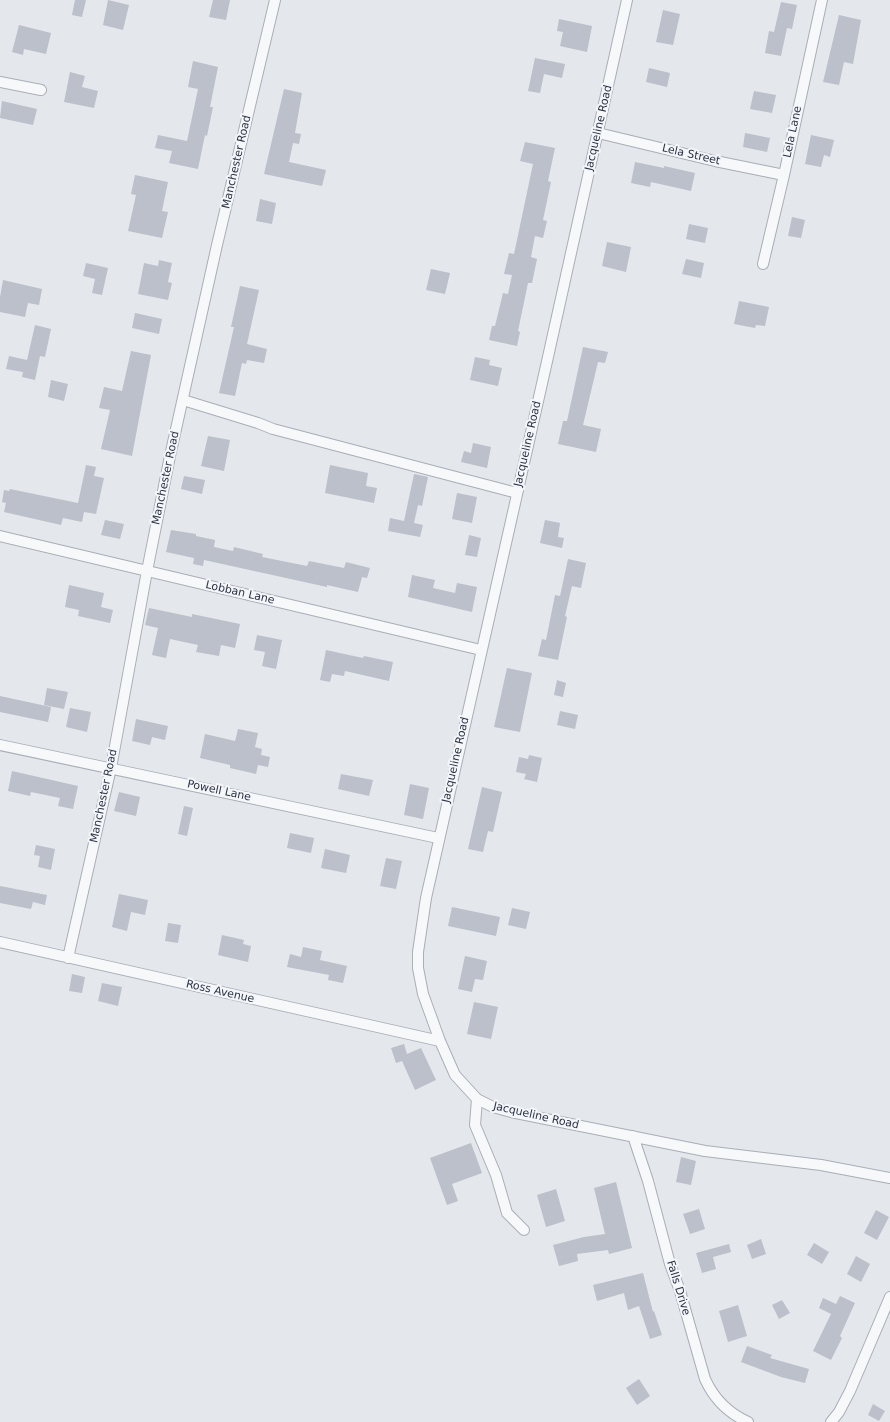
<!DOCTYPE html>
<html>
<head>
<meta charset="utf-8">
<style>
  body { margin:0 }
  canvas { display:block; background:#e4e7ec }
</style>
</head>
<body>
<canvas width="890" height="1422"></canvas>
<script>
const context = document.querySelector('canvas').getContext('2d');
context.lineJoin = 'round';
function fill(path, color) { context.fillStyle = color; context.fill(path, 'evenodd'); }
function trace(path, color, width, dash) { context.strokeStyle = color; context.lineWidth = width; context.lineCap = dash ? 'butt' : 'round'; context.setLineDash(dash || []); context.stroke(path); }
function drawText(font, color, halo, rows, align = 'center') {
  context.font = font + ' "DejaVu Sans",sans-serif'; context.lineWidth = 4; context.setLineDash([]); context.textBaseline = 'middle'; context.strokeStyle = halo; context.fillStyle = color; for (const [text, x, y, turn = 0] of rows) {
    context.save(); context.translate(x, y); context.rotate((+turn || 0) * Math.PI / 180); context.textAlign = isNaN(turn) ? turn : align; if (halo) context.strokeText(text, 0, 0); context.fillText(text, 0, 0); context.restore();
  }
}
fill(new Path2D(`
  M75 0H86L82 17 72 15Z
  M108 0 129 5 123 30 103 25Z
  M213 0H230L226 20 209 17Z
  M781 2 797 5 792 29 787 28 781 56 765 53 769 31 774 32Z
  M663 10 680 14 673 45 656 42Z
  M839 15 861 20 853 64 844 62 839 85 823 82Z
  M559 19 592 26 587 52 560 46 563 32 557 31Z
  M19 25 51 33 46 54 24 49 23 55 12 52Z
  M535 58 565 64 562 78 544 74 540 93 528 91Z
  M193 61 218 67 210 107H213L207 136 205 135 198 169 169 163 172 151 155 148 158 135 187 141 198 89 188 87Z
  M649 68 670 73 667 87 646 82Z
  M70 72 85 76 82 87 98 91 94 108 64 102Z
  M284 89 302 93 295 133 301 134 299 144 293 143 289 162 326 170 322 186 264 174Z
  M754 91 776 95 772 113 750 109Z
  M2 101 37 109 33 125 0 118Z
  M745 133 770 138 767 152 743 147Z
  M811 135 834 140 830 157 824 155 821 167 805 164Z
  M525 142 555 148 548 181 551 182 543 220 547 221 543 238 535 236 531 257 537 259 532 283H528L518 331 520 332 517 346 489 340 492 326H495L503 293 508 294 512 275 504 274 509 253 514 254 533 164 520 161Z
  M635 162 664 168V166L695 173 691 191 651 182 650 187 631 183Z
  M135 175 168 182 162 211 168 212 162 238 128 231 136 195 131 194Z
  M260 199 276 203 272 224 256 221Z
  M792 217 805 220 801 238 788 236Z
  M689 224 708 228 705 243 686 239Z
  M607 242 631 247 626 272 602 266Z
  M686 259 704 263 701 278 682 274Z
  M159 260 172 263 168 282 172 283 168 300 138 294 144 263 158 266Z
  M86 263 108 268 102 295 92 293 95 279 83 276Z
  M431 269 450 273 445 294 426 290Z
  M3 280 42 289 39 305 28 303 25 317 0 312V297Z
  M240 286 259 290 247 344 267 349 264 363 247 360 246 364 242 363 235 396 219 393 234 327H231Z
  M739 301 769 307 765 326 756 325 755 328 734 324Z
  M135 313 162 319 159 334 132 328Z
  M35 325 51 329 45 357 40 356 35 380 22 377 23 372 6 369 9 356 27 360Z
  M583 347 608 352 605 363 598 362 583 425 601 429 596 452 558 444 563 421H567Z
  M131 351 151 355 132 456 101 449 110 410 99 408 104 387 122 391Z
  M475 357 490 360 489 365 502 368 498 386 470 380Z
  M51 380 68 384 64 401 48 397Z
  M208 436 230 440 224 471 201 466Z
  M473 443 491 447 487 468 461 462 464 451 471 453Z
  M86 465 96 467 94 476 104 478 96 514 84 512 82 522 63 518 61 525 4 512 6 503 2 502 4 490 9 491 10 489 78 503Z
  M330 465 368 473 366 486 377 488 374 503 325 493Z
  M414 474 428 477 422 506 418 505 414 523 423 525 420 537 388 531 390 518 404 521Z
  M184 476 205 480 202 494 181 489Z
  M457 493 477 497 472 523 452 519Z
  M105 520 124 524 120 539 101 535Z
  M545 520 560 523 558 537 564 538 562 548 540 543Z
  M171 530 196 534V536L215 540 214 547 233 551 234 547 263 554 262 557 307 566 309 561 344 568 346 562 370 568 367 578 362 577 358 592 327 585V587L204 560 203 566 193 564 194 558 166 552Z
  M469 535 481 538 477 557 465 555Z
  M568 559 586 563 581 588 572 586 565 616 567 617 558 660 538 656 542 639 546 640 555 595 560 596Z
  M412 575 435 580 433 588 455 593 457 583 477 587 472 612 408 597Z
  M69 585 104 593 101 607 113 610 110 623 78 616 79 610 65 607Z
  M149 608 192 617V614L240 624 235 648 221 645 219 656 196 652 198 645 170 639 166 658 152 655 158 628 145 625Z
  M257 635 282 640 276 669 262 666 265 652 254 650Z
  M326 650 363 658 364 656 393 662 389 681 345 671 344 676 332 674 330 682 320 680Z
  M507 668 532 673 520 732 494 727Z
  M557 680 566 683 563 697 554 695Z
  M47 688 68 692 64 709 44 705Z
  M0 696 51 707 48 722 0 712Z
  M70 708 91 712 87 732 66 727Z
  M560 711 578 715 575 729 557 725Z
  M136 719 168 726 165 740 152 737 150 745 132 741Z
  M238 729 258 733 255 747 262 749 261 755 270 757 268 767 258 765 256 774 230 768V765L200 758 205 734 235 741Z
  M529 755 542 758 537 782 524 779 526 774 516 772 519 757 528 759Z
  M12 771 78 786 73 809 58 806 60 798 31 792 30 796 8 791Z
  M341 774 373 780 369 796 338 789Z
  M410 784 429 788 423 819 404 815Z
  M482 787 502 792 493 832 488 831 483 852 468 849Z
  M119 792 140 797 136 816 114 811Z
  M184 806 193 808 187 836 178 834Z
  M290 833 314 838 311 853 287 848Z
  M36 845 55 849 51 870 38 867 40 856 34 855Z
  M325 849 350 855 346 873 321 868Z
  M386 858 402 861 396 889 380 886Z
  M0 886 47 895 45 905 33 902 31 909 0 903Z
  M119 894 148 900 145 915 131 912 127 931 112 927Z
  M452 907 500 917 496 936 448 926Z
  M512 908 530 912 526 929 508 925Z
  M168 923 181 925 178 943 165 941Z
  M222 935 244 940 243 944 251 946 248 962 218 955Z
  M303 947 322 951 320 960 347 966 343 983 328 980 329 975 287 967 290 954 301 957Z
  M465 956 487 961 483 980 475 979 472 992 458 989Z
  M72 974 85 977 82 993 69 991Z
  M102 983 122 987 118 1006 98 1001Z
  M474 1002 498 1007 491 1039 467 1034Z
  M404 1044 407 1054 421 1048 436 1080 415 1090 402 1061 396 1063 391 1048Z
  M471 1143 482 1173 452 1184 458 1201 447 1205 430 1158Z
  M681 1157 696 1161 691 1185 676 1182Z
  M616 1182 632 1248 609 1254 608 1250 577 1254 578 1261 559 1266 553 1245 584 1237 605 1234 594 1188Z
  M556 1189 565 1221 546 1227 537 1195Z
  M699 1209 705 1229 690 1234 683 1214Z
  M876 1210 889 1217 877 1240 864 1233Z
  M761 1239 766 1254 752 1259 747 1245Z
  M814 1243 829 1252 822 1264 807 1255Z
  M729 1244 731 1252 713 1257 716 1269 702 1273 696 1253Z
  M856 1256 870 1264 861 1282 847 1274Z
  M643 1273 653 1312 654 1311 662 1335 650 1339 639 1306 628 1310 624 1293 597 1301 593 1285Z
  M840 1296 855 1303 840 1336 842 1338 831 1360 813 1351 831 1314 819 1308 823 1298 836 1304Z
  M782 1300 790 1313 779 1319 772 1305Z
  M738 1305 747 1336 728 1342 719 1311Z
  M747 1346 772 1355 770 1358 809 1369 805 1383 781 1377 741 1362Z
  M639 1379 650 1396 637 1405 626 1388Z
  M873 1404 885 1411 879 1421 868 1415Z`), '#bbc0ca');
const street = new Path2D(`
  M627 0 548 357 426 898 418 952V968L423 994 440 1041 455 1075 477 1099 493 1107 511 1112 705 1151 821 1165 890 1178
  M0 82 41 90
  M598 133 715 161 784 175
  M763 264 784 175 822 0
  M183 400 258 423 273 429 517 493
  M0 536 481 650
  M0 745 438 838
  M0 942 440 1041
  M68 958 111 768 147 571 170 456 217 245 275 0
  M477 1099 475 1125 496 1175 507 1213 524 1230
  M633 1136 648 1181 670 1264 680 1291 705 1379C714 1399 728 1413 748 1422
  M831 1422 839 1412 850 1391 890 1297`);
trace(street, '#a9aeb7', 12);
trace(street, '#f7f8fa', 10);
drawText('11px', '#2b3445', '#f4f6f9', [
  ["Jacqueline Road",599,128,-77],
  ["Lela Lane",793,132,-78],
  ["Lela Street",691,155,13],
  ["Manchester Road",237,162,-77],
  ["Jacqueline Road",528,444,-77],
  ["Manchester Road",166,478,-78],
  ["Lobban Lane",240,593,13],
  ["Jacqueline Road",456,760,-77],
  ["Powell Lane",219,791,12],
  ["Manchester Road",104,796,-78],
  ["Ross Avenue",220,992,13],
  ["Jacqueline Road",536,1116,13],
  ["Falls Drive",678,1288,73]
]);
</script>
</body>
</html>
